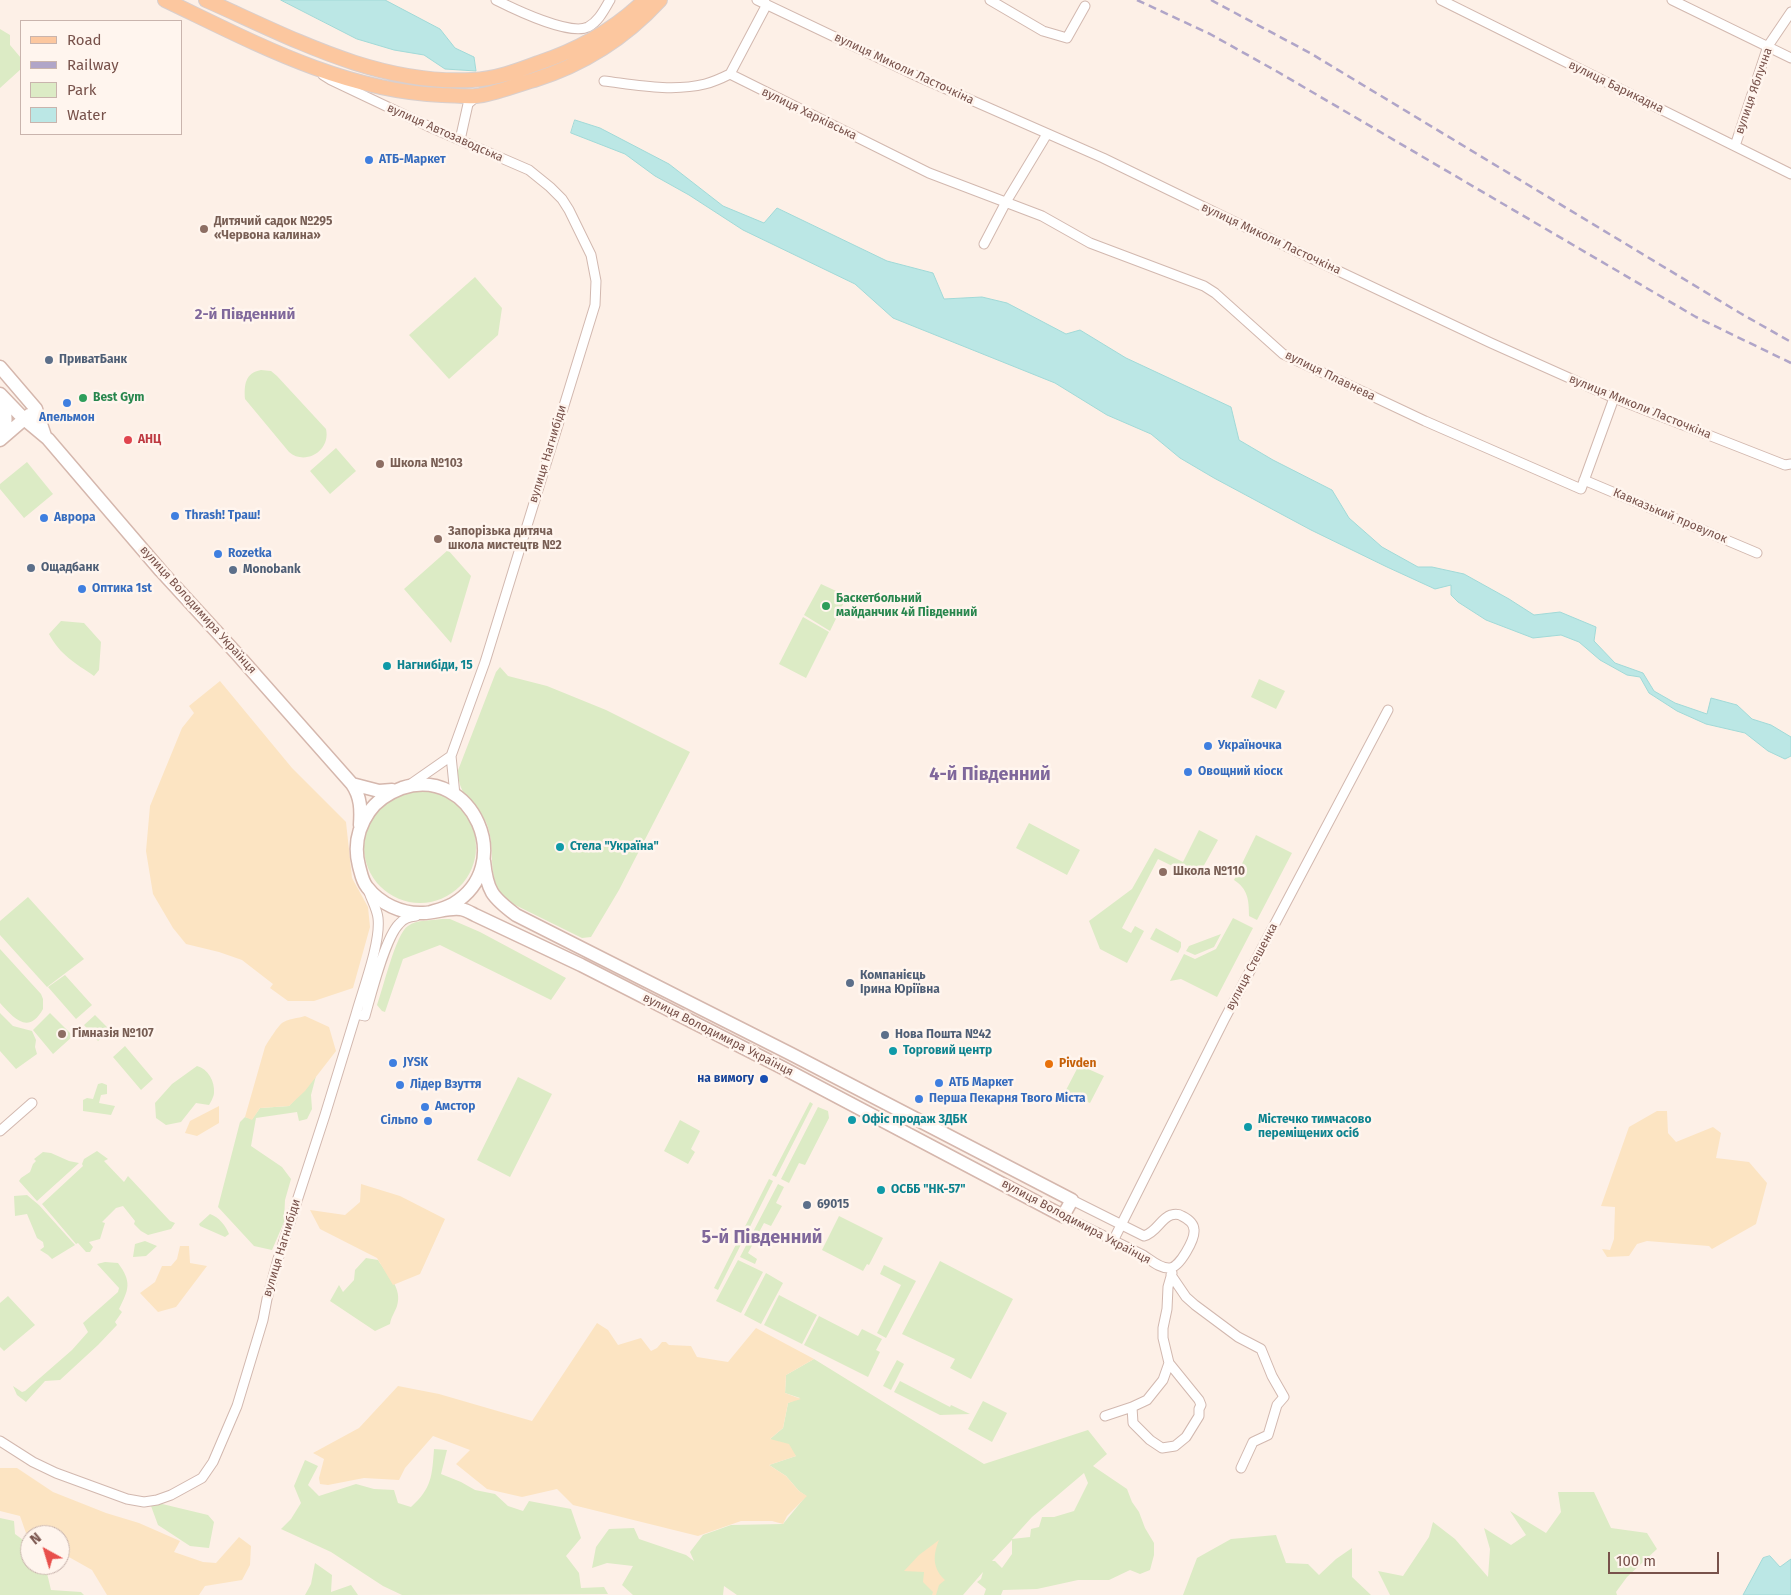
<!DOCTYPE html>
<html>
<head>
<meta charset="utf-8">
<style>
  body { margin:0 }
  #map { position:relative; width:1791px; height:1595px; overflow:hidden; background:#fdf0e7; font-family:"Fira Sans",sans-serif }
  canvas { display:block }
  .legend { position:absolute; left:20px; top:20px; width:162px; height:115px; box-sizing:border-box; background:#fff5ee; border:1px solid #c9b4ad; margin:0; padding:6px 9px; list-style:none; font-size:15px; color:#78524b }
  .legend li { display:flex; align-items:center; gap:10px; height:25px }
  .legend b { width:25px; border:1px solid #c9b4ad }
  .north { position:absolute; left:20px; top:1525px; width:50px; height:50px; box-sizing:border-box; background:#fff5ee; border:1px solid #c9b4ad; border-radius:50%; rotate:321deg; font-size:14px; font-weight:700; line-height:20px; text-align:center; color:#78524b }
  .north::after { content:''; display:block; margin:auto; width:18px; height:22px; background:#e84f4b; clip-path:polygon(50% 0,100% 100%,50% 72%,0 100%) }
  .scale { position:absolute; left:1608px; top:1552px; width:111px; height:22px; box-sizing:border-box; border:2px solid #78524b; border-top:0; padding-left:6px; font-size:15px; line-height:18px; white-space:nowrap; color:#78524b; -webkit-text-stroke:4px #fff5ee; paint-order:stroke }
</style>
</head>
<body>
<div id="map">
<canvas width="1791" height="1595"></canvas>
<ul class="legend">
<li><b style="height:6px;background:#fcc79f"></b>Road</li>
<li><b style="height:6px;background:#b0a5c8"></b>Railway</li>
<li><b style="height:14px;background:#dcebc5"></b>Park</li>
<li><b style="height:14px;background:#bbe7e5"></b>Water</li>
</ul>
<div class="north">N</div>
<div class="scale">100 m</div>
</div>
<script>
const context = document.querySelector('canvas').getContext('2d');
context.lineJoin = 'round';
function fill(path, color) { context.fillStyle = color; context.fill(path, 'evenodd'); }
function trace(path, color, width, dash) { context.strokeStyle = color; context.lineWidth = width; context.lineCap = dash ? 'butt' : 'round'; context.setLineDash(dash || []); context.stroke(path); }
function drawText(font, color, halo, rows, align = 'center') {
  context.font = font + ' "Fira Sans",sans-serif'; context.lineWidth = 5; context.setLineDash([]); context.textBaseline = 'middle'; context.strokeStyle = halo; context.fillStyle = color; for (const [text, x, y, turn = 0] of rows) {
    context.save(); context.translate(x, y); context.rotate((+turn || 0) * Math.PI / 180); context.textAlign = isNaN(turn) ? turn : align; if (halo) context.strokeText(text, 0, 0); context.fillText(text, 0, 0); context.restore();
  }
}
fill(new Path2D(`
  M0 29 10 35V45L21 58V69L0 88Z
  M475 277 502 308 498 335 449 379 409 335Z
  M261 370 271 371 277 376 326 429C331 451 305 466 289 452L245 399C244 385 245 373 261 370Z
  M336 448 356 471 330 494 310 471Z
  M27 462 53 494 24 518 0 489V484Z
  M448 550 471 576 451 643 404 589Z
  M821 584 847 596 830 631 804 615Z
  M803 617 829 632 806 678 779 664Z
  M61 621 84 623 101 642 99 670 94 676C75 663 60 655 49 634Z
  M500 667 508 676 547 686 606 710 690 752 619 890 591 937 582 938 505 900C484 873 498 851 486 822 481 812 474 806 467 798 461 791 459 781 457 773L496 672Z
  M1259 679 1285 691 1276 709 1251 697Z
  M364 847a56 56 0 1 1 112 0a56 56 0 1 1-112 0Z
  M1029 823 1080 850 1067 875 1016 848Z
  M1199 830 1218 840 1197 878 1158 859 1122 928 1131 933 1135 926 1144 931 1127 963 1100 949 1089 921 1132 889 1155 848 1183 862Z
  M1256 835 1292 853 1257 920 1249 916C1249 900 1248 889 1234 880Z
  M28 897 84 959 47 987 0 935V921Z
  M1233 918 1253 928 1217 997 1181 979 1170 981 1184 954 1195 959 1216 949Z
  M442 919H450L480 932 566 978 551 1000 440 945 403 959 385 1012 382 1011 377 1005C383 989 396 933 408 926 417 919 431 921 442 919Z
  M1156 928 1181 942V947L1178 953 1150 939Z
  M1221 934 1214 947 1195 955 1186 951 1189 946Z
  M0 949 41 994 43 999V1009C28 1036 13 1017 0 1003Z
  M65 975 92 1005 76 1019 48 987Z
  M0 1013 13 1026 32 1031 36 1040 35 1047 37 1054 16 1069 0 1051Z
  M50 1013 73 1036 53 1054 33 1030Z
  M95 1015 110 1030 98 1041 84 1025Z
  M125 1046 153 1079 141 1090 113 1057Z
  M1079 1065 1104 1076 1090 1103 1065 1092Z
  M197 1066C208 1069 215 1081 214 1093 214 1096 211 1102 209 1105L196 1103 181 1122 166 1125 156 1118 155 1103 172 1084Z
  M316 1076 311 1095 312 1109 307 1119 299 1121 297 1112 256 1118 251 1146 282 1167 291 1179 285 1200 284 1222 272 1250 254 1246 218 1207 240 1122 245 1117 252 1119 260 1108 289 1106Z
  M518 1077 552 1094 510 1177 477 1160Z
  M102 1083 107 1085V1094L101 1095 99 1103 115 1106 111 1115 83 1111V1100L87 1098 93 1099 98 1084Z
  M810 1102 813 1104 776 1177 772 1175Z
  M818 1107 828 1111 829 1118 805 1165 799 1163 789 1183 781 1179Z
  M680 1120 700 1131 691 1149 695 1152 688 1164 664 1151Z
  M97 1151 108 1159 104 1161 124 1182 128 1176 170 1221 175 1223 171 1229 148 1235 141 1231 134 1224 135 1221 123 1206 116 1208 102 1222 105 1223 100 1239 89 1242 93 1247 90 1252H86L78 1243 76 1244 42 1204 83 1166 82 1164 84 1159Z
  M43 1152 51 1153 69 1161 79 1163 37 1201 19 1181 21 1178 30 1172 33 1164 36 1161 34 1159Z
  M769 1179 773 1181 718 1290 714 1288Z
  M778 1184 784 1187 776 1203 782 1206 771 1226 764 1223 748 1253 757 1259 755 1264 740 1257Z
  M27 1195 39 1205 75 1245 52 1259 48 1255 40 1250 44 1247 43 1242 37 1238 27 1214 15 1216 14 1196Z
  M210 1214C219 1217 226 1226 229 1234L225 1237 200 1226 199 1224Z
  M839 1216 883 1238 869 1265 867 1264 863 1271 822 1250Z
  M145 1241 157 1246 146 1256 133 1257 135 1244Z
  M366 1258 378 1260C387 1274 403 1288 397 1306 395 1312 391 1317 390 1324L375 1331 330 1301 339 1285 343 1292 354 1280 355 1270Z
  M738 1260 763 1272 741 1313 716 1301Z
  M940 1261 1013 1299 971 1379 950 1368 955 1359 902 1334Z
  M105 1262 118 1263C132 1282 129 1289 119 1309L122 1312 115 1322 117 1325 98 1345 60 1380 45 1381 26 1402 17 1395 13 1386 22 1392 25 1391 72 1350 88 1332 83 1323 118 1292 119 1288 97 1264Z
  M884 1265 916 1281 886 1338 877 1333 901 1285 880 1274Z
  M766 1273 783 1283 761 1324 744 1315Z
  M779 1295 817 1315 802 1344 764 1325Z
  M8 1296 35 1325 4 1351 0 1347V1303Z
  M819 1316 858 1336 862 1329 882 1339 876 1350 880 1352 868 1377 804 1345Z
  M814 1359 984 1464 1088 1430 1107 1454 1093 1466 1127 1489 1132 1502 1139 1512 1145 1528 1154 1543V1555L1150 1570 1140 1574 1130 1570 1109 1580H1078L1037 1589 1003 1590 1001 1595H984L986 1589 977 1582 981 1579 983 1572 963 1595H737L724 1586 723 1595H633L622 1585 633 1566 607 1563 592 1568 596 1547 609 1529 634 1528 639 1539 686 1555 694 1561 690 1552 703 1535 731 1525 783 1524 806 1496 799 1491 786 1476 769 1465 796 1456 770 1439 783 1428 788 1403 800 1398 785 1393 786 1375ZM1084 1473 1088 1483 1074 1511 1054 1517H1042L1039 1527 1031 1529 1030 1537 1012 1539 1032 1517ZM1012 1540V1554L1002 1568 995 1561H992Z
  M897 1360 904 1364 891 1390 883 1386Z
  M900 1381 950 1407 951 1405 970 1414 940 1415 894 1392Z
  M983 1401 1007 1413 992 1442 968 1429Z
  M434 1449 447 1450 441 1474 461 1482 475 1490 495 1494 508 1506 523 1511 529 1501 571 1509 581 1538 566 1556 579 1573 581 1588 604 1587 608 1594 402 1595 383 1586 331 1552 281 1529 291 1519 301 1503 294 1486 305 1460 318 1466 308 1485 319 1496 356 1484 374 1489 394 1490 398 1503 411 1507C432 1488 432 1476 434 1449Z
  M1558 1492H1594L1611 1528 1647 1533 1657 1549 1627 1577 1616 1592 1617 1595H1390L1378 1571 1403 1576 1429 1537 1433 1522 1455 1539 1488 1577 1490 1549 1484 1528 1511 1545 1526 1535 1510 1511 1546 1533 1561 1512Z
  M158 1503 208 1515 214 1522 209 1548 190 1546 158 1525 151 1506Z
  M0 1518 14 1521 15 1534 30 1545V1565H45L51 1590 81 1592 84 1595H0Z
  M1276 1535 1286 1563 1308 1564 1319 1575 1336 1559 1352 1548V1577L1371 1595H1183L1197 1558 1231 1539Z
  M315 1563 332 1575 331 1592 351 1585 358 1595H305L311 1584Z`), '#dcebc5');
fill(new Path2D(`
  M220 681 292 768 346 822 352 878 368 907 370 927 353 988 314 1001H288L270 988 273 984 242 960 219 952 186 944 173 928 153 894 146 851 150 806 182 728 194 713 189 706Z
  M305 1016 329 1027 336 1051 305 1091 289 1106 260 1108 252 1120 245 1117 265 1047C267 1043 278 1026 282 1023 287 1019 299 1018 305 1016Z
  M219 1106V1123L197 1136 185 1133 190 1121Z
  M1657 1111H1667L1668 1133 1676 1142 1713 1127 1721 1133 1716 1158 1749 1162 1767 1183 1756 1224 1712 1249 1709 1246 1647 1241 1637 1244 1629 1256 1607 1257 1602 1249 1610 1250 1614 1239 1615 1207 1601 1206 1629 1127Z
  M361 1184 400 1196 445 1219 420 1274 393 1285 377 1258 320 1229 310 1210 345 1215 360 1202Z
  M180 1246H189L190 1263 207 1266 176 1307 158 1312 140 1293 155 1282 162 1266H171L177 1259Z
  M597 1323 608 1330 618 1345 641 1338 651 1351 657 1348 662 1342H666L669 1345 691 1346 697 1357 728 1362 756 1328 814 1359 786 1375 785 1393 801 1399 788 1403 783 1428 770 1439 789 1444 796 1456 769 1465 786 1476 799 1491 807 1496 787 1516 783 1524 772 1521H741L698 1536 573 1505 557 1489 522 1497 487 1489 456 1464 470 1450 433 1436 405 1468 399 1480 364 1478 328 1485 320 1484 319 1478 324 1459 313 1453 359 1428 398 1386 439 1394 532 1421Z
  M0 1468H17L53 1492 106 1513 139 1523 180 1541 174 1552 203 1562 216 1563 239 1537 251 1546 250 1565 242 1580 205 1586 199 1595H107L92 1570 60 1552V1535H30L26 1533 20 1516 0 1511Z
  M939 1540C933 1555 932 1568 945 1580L939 1585 936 1595H932L933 1592 923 1582 924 1572 904 1571 919 1555Z`), '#fce4c2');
const water = new Path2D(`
  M281 0H385L440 29 455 48 474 57 476 71 445 69 424 55 394 50 357 39Z
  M575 120 600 128 669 164 723 206 764 223 777 208 887 261 933 273 944 299 982 297 1007 303 1066 334 1080 330 1126 358 1231 407 1239 440 1273 460 1332 490 1349 518 1382 547 1418 567H1432L1464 574 1509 599 1534 615 1560 612 1596 627 1594 641 1615 663 1643 673 1654 691 1675 703 1707 714 1711 698 1737 705 1752 719 1771 725 1791 737V756L1785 759 1768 751 1745 733 1706 724 1677 711 1649 693 1640 677 1627 675 1600 660 1579 642 1561 635 1533 638 1486 620 1458 602 1451 595V585L1435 589 1387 567 1311 530 1214 478 1180 458 1151 434 1107 415 1055 383 893 318 855 284 743 230 689 195 655 176 625 154 571 133Z
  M1770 1556 1780 1567 1791 1559V1595H1743L1763 1558Z`);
fill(water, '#bbe7e5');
trace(water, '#a1d9d7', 1);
const street = new Path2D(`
  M496 0C514 9 570 36 588 27 599 21 604 10 610 0
  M757 0 921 78 1103 158 1241 225 1491 343 1614 398 1785 465 1791 464
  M990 0 1043 31 1067 38 1085 6
  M1441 0 1791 174
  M1672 0 1791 58
  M730 74 766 6 765 2
  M323 75 331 80 432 128 529 170 550 187 562 199 569 210 591 255 596 281 595 305 485 662 451 756 455 795
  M604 81C637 85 672 92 705 84 713 82 722 78 730 74L929 173 1042 216 1090 243 1204 286 1215 293 1283 354 1425 421 1581 489 1614 398
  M460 140 468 104 477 96
  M1735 146 1768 46 1791 12
  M984 244 1006 202 1047 134
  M1584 480 1757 553
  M408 786 451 756
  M356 1014C363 989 381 942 378 918 377 909 372 901 369 892
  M0 1131 32 1103
  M1063 1216 1143 1255C1151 1260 1160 1269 1170 1268 1180 1267 1195 1239 1194 1230 1194 1224 1188 1219 1182 1216 1179 1214 1175 1214 1171 1215 1160 1219 1157 1232 1144 1236L1072 1200
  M1113 1241 1224 1020 1388 710
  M1171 1275 1186 1297 1195 1305 1238 1337 1261 1349 1272 1376 1284 1397 1277 1405 1268 1435 1253 1442 1241 1468
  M1169 1363 1163 1338V1328L1167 1309 1168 1287 1172 1273
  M1105 1416 1132 1407 1133 1423 1150 1440 1162 1448 1175 1446 1186 1437 1199 1416V1409L1201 1405 1199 1400 1169 1363 1163 1380 1147 1400 1132 1407
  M0 1441 33 1462 56 1473 127 1499 144 1502 157 1500 171 1495 202 1478 213 1462 237 1406 263 1320 267 1299 278 1259 325 1115 356 1014 365 1016C371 995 385 938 399 924 404 918 409 917 416 916`);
const secondary = new Path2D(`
  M0 367 36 409 45 436
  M0 394 24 419 48 439 161 571 237 654 352 784C361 797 361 810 360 825
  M0 396C7 410 7 424 2 438
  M0 440 29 415
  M352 784 379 791 392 790
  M431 912C438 910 446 908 453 904 517 866 473 765 402 788 389 793 377 800 369 812 358 828 354 847 359 866 361 873 362 881 367 887 380 904 402 914 423 913 436 913 449 907 461 909 466 910 471 913 475 915L581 965 783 1068 1063 1216 1072 1200 791 1054 516 915C492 897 487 891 484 861`);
const primary = new Path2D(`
  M165 0C253 42 342 91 442 95 453 95 464 97 476 96 495 94 515 85 534 80 582 65 626 37 660 0
  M206 0C292 38 376 85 472 80 495 79 517 71 538 63 578 50 615 29 645 0`);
trace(street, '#d2b8af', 11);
trace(secondary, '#d5b7ad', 15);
trace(primary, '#d9cfcd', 16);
trace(street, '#fff', 9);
trace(secondary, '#fff', 12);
trace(primary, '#fcc79f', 14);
trace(new Path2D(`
  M1137 0 1210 34 1278 72 1696 317 1791 363
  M1211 0 1310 53 1740 313 1791 342`), '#b0a5c8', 2.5, [8, 5]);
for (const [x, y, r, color] of [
  [369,160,5,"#3f7fe0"],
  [204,229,5,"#8d6e63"],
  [49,360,5,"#5c6f8a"],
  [83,398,5,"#2e9e5b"],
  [67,403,5,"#3f7fe0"],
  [128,440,5,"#e0444e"],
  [380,464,5,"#8d6e63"],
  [175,516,5,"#3f7fe0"],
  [44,518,5,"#3f7fe0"],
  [438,539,5,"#8d6e63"],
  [218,554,5,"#3f7fe0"],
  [31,568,5,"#5c6f8a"],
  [233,570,5,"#5c6f8a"],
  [82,589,5,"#3f7fe0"],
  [826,606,5,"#2e9e5b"],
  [387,666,5,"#0f9aa8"],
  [1208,746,5,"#3f7fe0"],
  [1188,772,5,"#3f7fe0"],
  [560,847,5,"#0f9aa8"],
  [1163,872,5,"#8d6e63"],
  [850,983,5,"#5c6f8a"],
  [62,1034,5,"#8d6e63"],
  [885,1035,5,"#5c6f8a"],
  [893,1051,5,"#0f9aa8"],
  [393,1063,5,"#3f7fe0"],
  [1049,1064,5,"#e8710a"],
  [764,1079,5,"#1a4fb4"],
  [939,1083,5,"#3f7fe0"],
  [400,1085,5,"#3f7fe0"],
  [919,1099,5,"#3f7fe0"],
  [425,1107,5,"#3f7fe0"],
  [852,1120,5,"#0f9aa8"],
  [428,1121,5,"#3f7fe0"],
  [1248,1127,5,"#0f9aa8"],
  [881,1190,5,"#0f9aa8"],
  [807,1205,5,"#5c6f8a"]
]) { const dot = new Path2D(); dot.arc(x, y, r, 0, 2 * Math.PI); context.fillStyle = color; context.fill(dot); trace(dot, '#fff5ee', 2); }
drawText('12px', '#78524b', '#fff5ee', [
  ["вулиця Миколи Ласточкіна",904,69,25],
  ["вулиця Барикадна",1616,87,26],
  ["вулиця Яблучна",1754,91,-71],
  ["вулиця Харківська",809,114,26],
  ["вулиця Автозаводська",445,133,24],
  ["вулиця Миколи Ласточкіна",1271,239,25],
  ["вулиця Плавнева",1330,376,26],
  ["вулиця Миколи Ласточкіна",1640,407,22],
  ["вулиця Нагнибіди",548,454,-73],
  ["Кавказький провулок",1670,516,23],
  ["вулиця Володимира Українця",198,610,48],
  ["вулиця Стешенка",1252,967,-62],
  ["вулиця Володимира Українця",718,1035,27],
  ["вулиця Володимира Українця",1076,1222,28],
  ["вулиця Нагнибіди",282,1248,-73]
]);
drawText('bold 12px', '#366cbe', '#fff5ee', [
  ["АТБ-Маркет",379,160],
  ["Апельмон",67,418,"center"],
  ["Thrash! Траш!",185,516],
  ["Аврора",54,518],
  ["Rozetka",228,554],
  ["Оптика 1st",92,589],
  ["Україночка",1218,746],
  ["Овощний кіоск",1198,772],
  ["JYSK",403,1063],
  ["АТБ Маркет",949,1083],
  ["Лідер Взуття",410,1085],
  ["Перша Пекарня Твого Міста",929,1099],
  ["Амстор",435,1107],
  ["Сільпо",418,1121,"right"]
], 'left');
drawText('bold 12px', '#785e54', '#fff5ee', [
  ["Дитячий садок №295",214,222],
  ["«Червона калина»",214,236],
  ["Школа №103",390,464],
  ["Запорізька дитяча",448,532],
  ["школа мистецтв №2",448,546],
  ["Школа №110",1173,872],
  ["Гімназія №107",72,1034]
], 'left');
drawText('bold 12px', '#4e5e75', '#fff5ee', [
  ["ПриватБанк",59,360],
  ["Ощадбанк",41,568],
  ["Monobank",243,570],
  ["Компанієць",860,976],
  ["Ірина Юріївна",860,990],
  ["Нова Пошта №42",895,1035],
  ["69015",817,1205]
], 'left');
drawText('bold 12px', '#27864d', '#fff5ee', [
  ["Best Gym",93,398],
  ["Баскетбольний",836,599],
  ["майданчик 4й Південний",836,613]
], 'left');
drawText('bold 12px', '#be3a42', '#fff5ee', [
  ["АНЦ",138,440]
], 'left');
drawText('bold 12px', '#0d838f', '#fff5ee', [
  ["Нагнибіди, 15",397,666],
  ["Стела \"Україна\"",570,847],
  ["Торговий центр",903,1051],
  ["Офіс продаж ЗДБК",862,1120],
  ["Містечко тимчасово",1258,1120],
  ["переміщених осіб",1258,1134],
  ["ОСББ \"НК-57\"",891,1190]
], 'left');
drawText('bold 12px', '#c56008', '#fff5ee', [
  ["Pivden",1059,1064]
], 'left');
drawText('bold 12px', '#164399', '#fff5ee', [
  ["на вимогу",754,1079]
], 'right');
drawText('bold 15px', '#7f679b', '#fff5ee', [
  ["2-й Південний",245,315]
]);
drawText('bold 18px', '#7f679b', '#fff5ee', [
  ["4-й Південний",990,775],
  ["5-й Південний",762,1238]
]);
</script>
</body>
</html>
